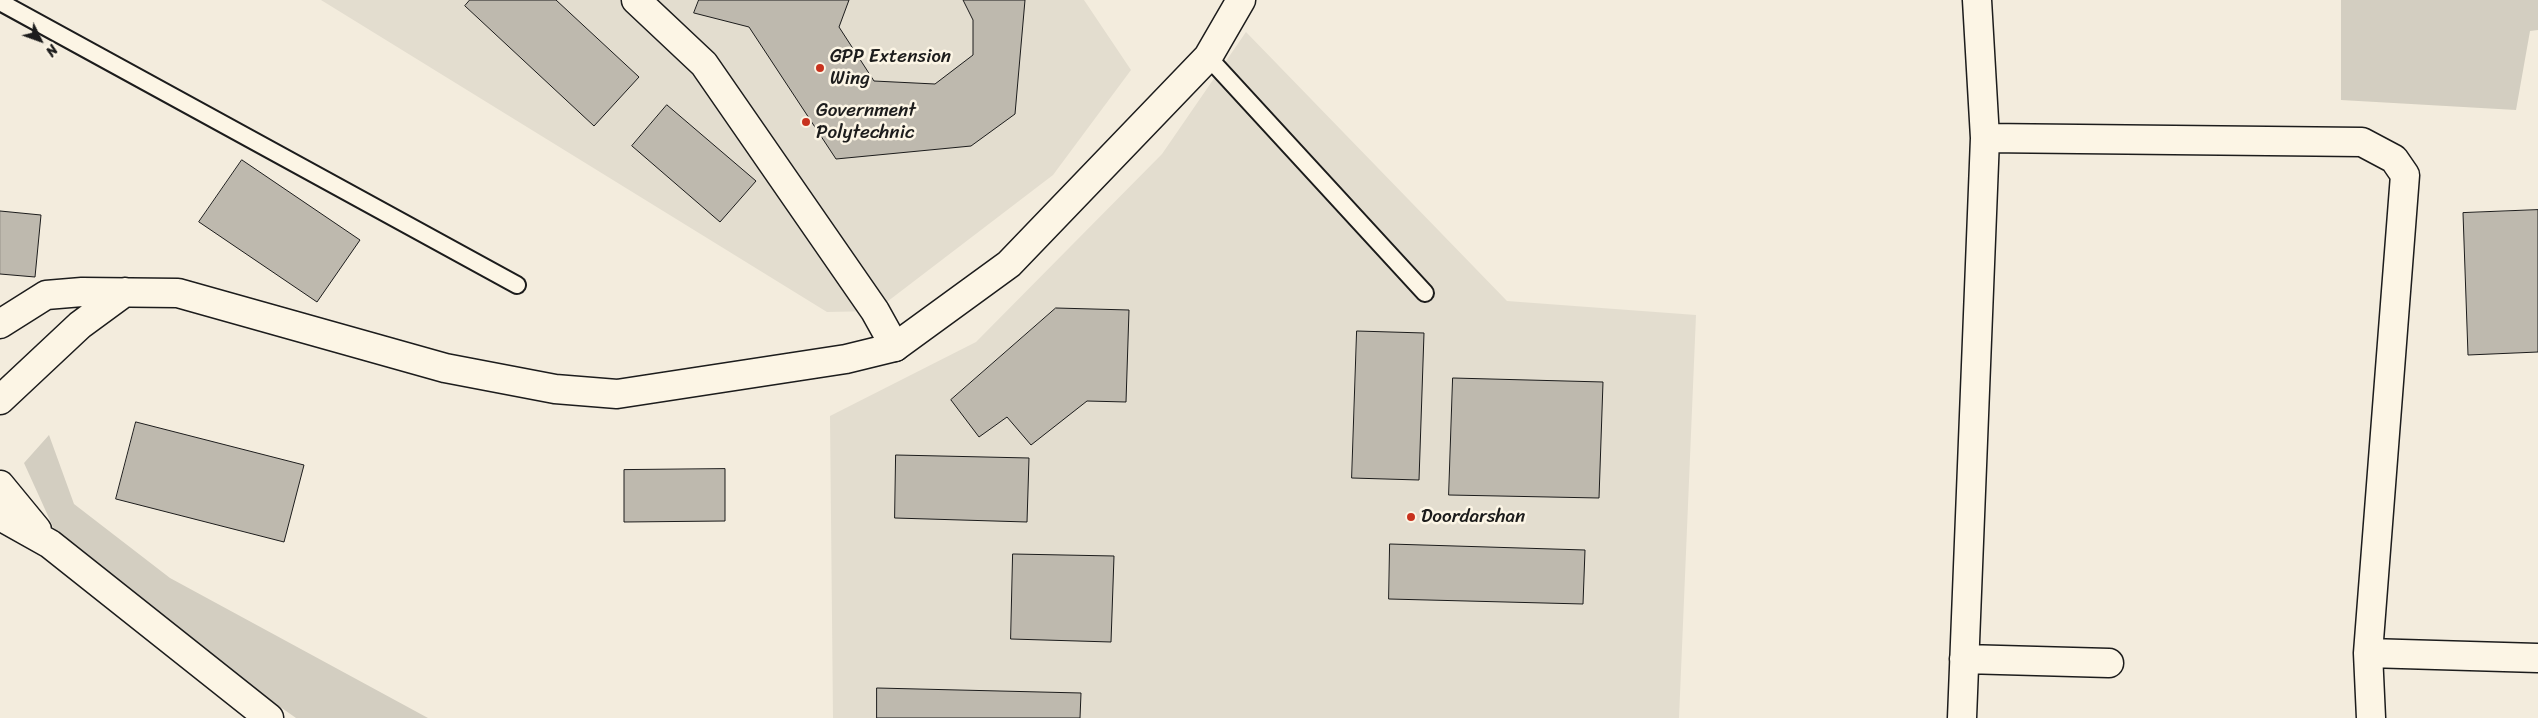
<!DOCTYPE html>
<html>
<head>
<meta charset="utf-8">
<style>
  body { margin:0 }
  #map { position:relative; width:2538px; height:718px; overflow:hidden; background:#f3ecdd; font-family:Sriracha,sans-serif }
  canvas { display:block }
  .north { position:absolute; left:15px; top:15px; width:50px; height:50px; -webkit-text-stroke:4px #fcf5e5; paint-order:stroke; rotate:132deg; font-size:14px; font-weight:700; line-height:20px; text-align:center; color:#1c1c1c }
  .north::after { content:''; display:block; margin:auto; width:18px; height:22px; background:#1c1c1c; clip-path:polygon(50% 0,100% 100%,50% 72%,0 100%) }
</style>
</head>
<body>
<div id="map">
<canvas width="2538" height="718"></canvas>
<div class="north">N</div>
</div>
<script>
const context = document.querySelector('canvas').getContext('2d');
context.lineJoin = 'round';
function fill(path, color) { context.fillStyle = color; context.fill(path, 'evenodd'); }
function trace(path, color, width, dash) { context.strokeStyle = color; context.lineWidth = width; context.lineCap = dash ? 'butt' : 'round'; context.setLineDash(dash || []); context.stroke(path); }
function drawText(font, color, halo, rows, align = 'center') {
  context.font = font + ' Sriracha,sans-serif'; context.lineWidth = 5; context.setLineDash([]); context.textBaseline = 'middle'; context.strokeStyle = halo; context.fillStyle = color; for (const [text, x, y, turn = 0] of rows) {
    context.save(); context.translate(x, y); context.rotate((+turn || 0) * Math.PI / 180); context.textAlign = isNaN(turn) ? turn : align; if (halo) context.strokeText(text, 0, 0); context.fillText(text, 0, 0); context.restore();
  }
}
fill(new Path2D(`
  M321 0H1084L1131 70 1053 175 875 311 827 312Z
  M1246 32 1507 301 1696 315 1679 718H833L830 416 976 342 1162 154Z`), '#e3ddcf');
fill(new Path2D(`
  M2341 0H2538V30L2530 31 2516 110 2341 100Z
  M49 435 74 504 170 578 428 718H296L242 680 54 529 24 463Z`), '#d3cec1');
const building = new Path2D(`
  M470 0H556L639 77 594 126 465 6Z
  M699 0H849L839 27 874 81 935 84 973 55V20L963 0H1025L1015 114 971 146 836 159 749 27 694 13Z
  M667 105 756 181 720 222 632 146Z
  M242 160 360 240 317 302 199 222Z
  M2538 210V352L2468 355 2463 213Z
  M0 211 41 215 35 277 0 274Z
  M1056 308 1129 310 1126 402 1087 401 1031 445 1007 417 979 437 951 400Z
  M1357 331 1424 333 1419 480 1352 478Z
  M1453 378 1603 382 1599 498 1449 495Z
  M136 422 304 465 284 542 116 499Z
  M896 455 1029 458 1027 522 895 518Z
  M725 469V521L624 522V470Z
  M1390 544 1585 550 1583 604 1389 599Z
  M1013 554 1114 556 1111 642 1011 639Z
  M877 688 1081 693 1080 718H877Z`);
fill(building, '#beb9ae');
trace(building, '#1c1c1c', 1);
const lane = new Path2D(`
  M0 2 517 285
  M1208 57 1425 293`);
const street = new Path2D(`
  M636 0 704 64 875 311 895 347
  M1985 138 2362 142 2394 159 2405 175 2368 653 2371 718
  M2368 653 2538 658
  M1964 659 2109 663
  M1962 718 1985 138 1977 0`);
const secondary = new Path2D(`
  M0 324 46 295 82 292 178 293 445 368 555 389 617 394 846 359 895 347 1009 264 1208 57 1241 0
  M0 400 80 325 125 292
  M0 485 37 530
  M0 516 50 544 269 718`);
trace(lane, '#1c1c1c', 20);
trace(street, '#1c1c1c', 31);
trace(secondary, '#1c1c1c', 31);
trace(lane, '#fcf5e5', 16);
trace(street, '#fcf5e5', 28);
trace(secondary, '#fcf5e5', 28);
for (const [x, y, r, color] of [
  [820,68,5,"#c8321e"],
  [806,122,5,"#c8321e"],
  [1411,517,5,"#c8321e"]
]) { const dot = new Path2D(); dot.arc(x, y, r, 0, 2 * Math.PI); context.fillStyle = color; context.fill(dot); trace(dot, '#fcf5e5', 2); }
drawText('19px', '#1c1c1c', '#fcf5e5', [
  ["GPP Extension",830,57],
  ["Wing",830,79],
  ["Government",816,111],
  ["Polytechnic",816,133],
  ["Doordarshan",1421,517]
], 'left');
</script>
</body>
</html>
